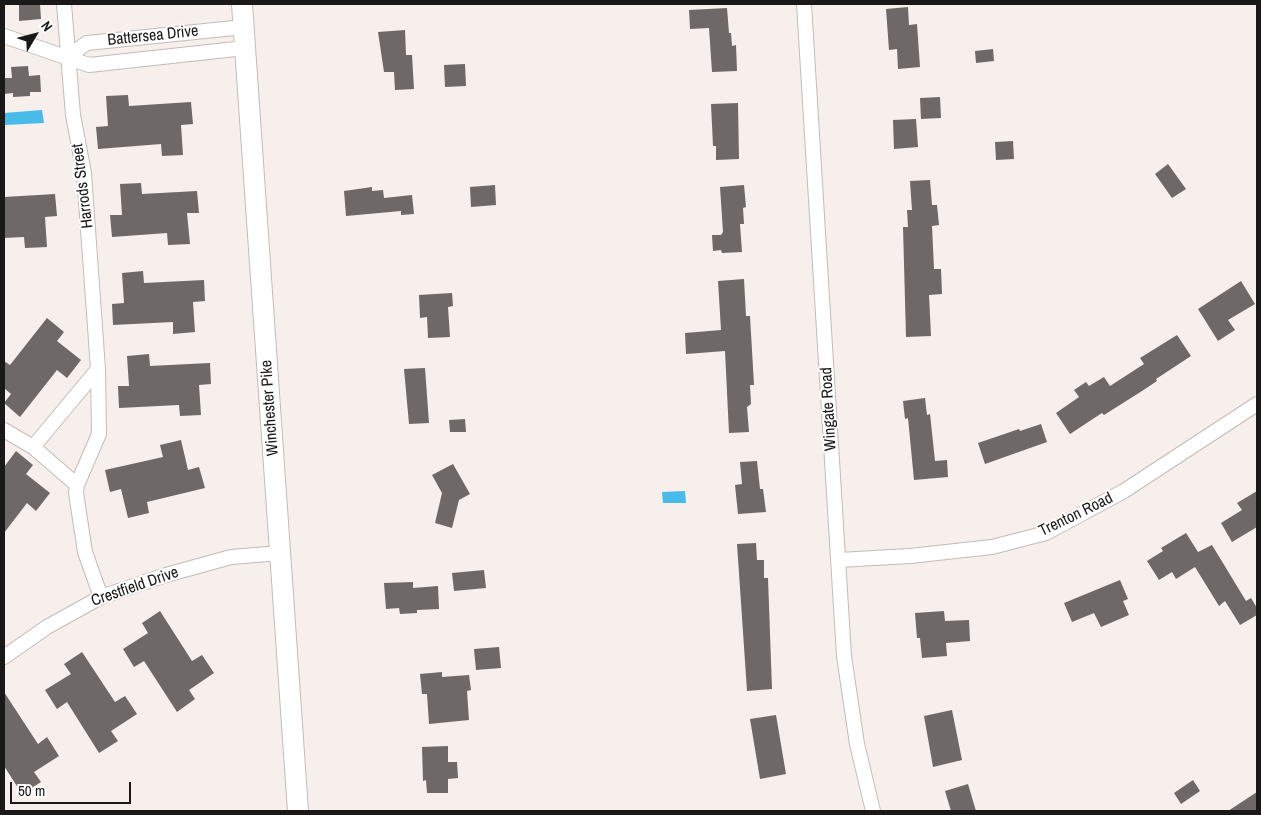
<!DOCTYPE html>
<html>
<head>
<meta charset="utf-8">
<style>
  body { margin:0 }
  #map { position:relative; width:1261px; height:815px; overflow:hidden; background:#f6efec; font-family:"Archivo Narrow",sans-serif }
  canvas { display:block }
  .frame { position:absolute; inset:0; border:5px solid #1b1918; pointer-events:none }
  .north { position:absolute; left:10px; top:10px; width:50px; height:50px; -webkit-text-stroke:4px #fefefe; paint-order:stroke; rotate:53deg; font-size:14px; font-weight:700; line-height:20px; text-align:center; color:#1b1918 }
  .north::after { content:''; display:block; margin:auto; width:18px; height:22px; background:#1b1918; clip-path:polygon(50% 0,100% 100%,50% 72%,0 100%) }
  .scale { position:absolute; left:10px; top:782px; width:121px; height:22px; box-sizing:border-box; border:2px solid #1b1918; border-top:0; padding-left:6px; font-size:15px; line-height:18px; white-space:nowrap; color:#1b1918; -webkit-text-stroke:4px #fefefe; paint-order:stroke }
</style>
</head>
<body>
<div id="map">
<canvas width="1261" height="815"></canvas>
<div class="frame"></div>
<div class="north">N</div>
<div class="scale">50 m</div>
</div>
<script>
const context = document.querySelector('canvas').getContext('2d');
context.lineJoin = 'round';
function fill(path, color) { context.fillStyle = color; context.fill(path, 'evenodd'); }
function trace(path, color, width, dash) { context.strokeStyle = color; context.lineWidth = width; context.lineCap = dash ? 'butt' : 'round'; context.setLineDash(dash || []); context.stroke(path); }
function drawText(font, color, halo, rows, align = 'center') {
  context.font = font + ' "Archivo Narrow",sans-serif'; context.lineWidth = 4; context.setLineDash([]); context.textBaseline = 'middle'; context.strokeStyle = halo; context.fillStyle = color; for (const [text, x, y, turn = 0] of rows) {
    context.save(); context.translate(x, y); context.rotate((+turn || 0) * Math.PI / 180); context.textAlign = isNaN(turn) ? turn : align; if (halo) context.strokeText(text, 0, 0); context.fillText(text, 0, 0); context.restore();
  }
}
fill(new Path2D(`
  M42 110 44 123 5 125 4 113Z
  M685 491 686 503H663L662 492Z`), '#48bbe8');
fill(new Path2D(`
  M19 4H40L41 19 19 21Z
  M908 7 909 25 917 24 920 67 898 69 897 49 889 50 886 9Z
  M727 8 729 33H731L732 46 736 45 737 71 712 72 709 28 690 29 689 10Z
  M405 30 406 55H412L414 89 395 90 394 72H384L378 32Z
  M993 49 994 61 976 63 975 51Z
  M465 64 466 86 445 87 444 65Z
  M28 66 29 76 40 75 41 92H30V96L13 97V93L4 94V78H12L11 67Z
  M128 95 129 106 191 102 193 124 181 125 183 155 162 156 161 144 98 149 96 127 108 126 106 96Z
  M940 97 941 118 921 119 920 98Z
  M738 103 739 159 716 160V146H713L711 104Z
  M916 119 918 147 894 149 893 120Z
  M1013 141 1014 159 996 160 995 142Z
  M1168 164 1186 189 1172 198 1155 174Z
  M930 180 932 205H937L939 225 932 226 934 269H941L942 294 929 295 931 336 906 337 903 227H908L907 210H912L910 181Z
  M141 183 142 194 197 191 199 213H187L190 244 168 245 167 233 112 237 110 215H122L120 184Z
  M495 185 496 205 471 207 470 187Z
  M744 185 746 207 743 208 744 224H740L742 252 722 253 721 250 713 251 712 235H721L723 232 720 187Z
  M372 187V191L383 190 384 198 412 195 414 214 401 215V211L346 216 344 191Z
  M55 194 57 216 45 217 47 247 25 248 24 237 4 238V197Z
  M143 271 144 283 204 280 205 301 193 302 195 332 173 334V322L113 325 112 304 124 303 122 273Z
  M744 279 746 316H750L754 385H750L751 404 747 407 749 432 729 433 725 351 686 354 685 333 721 330 718 281Z
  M1241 281 1255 304 1228 320 1235 330 1218 341 1198 309Z
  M452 293 453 306 448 307 450 337 428 338 427 317 420 318 419 295Z
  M47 318 64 332 57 341 81 360 67 378 57 370 20 417 4 403 11 394 4 388V361L10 365Z
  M1177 335 1191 356 1156 379 1157 381 1142 391 1104 415 1102 413 1070 434 1056 413 1079 397 1074 390 1086 382 1089 386 1104 377 1110 386 1144 364 1140 358Z
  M149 354 150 366 210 363 211 384 199 385 201 415 180 416 179 405 119 408 118 386H129L127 356Z
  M425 368 429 423 409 424 404 369Z
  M925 398 927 415 930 414 935 461 947 460 948 477 914 480 908 418 905 419 903 401Z
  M465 419 466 432H450L449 420Z
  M1041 424 1047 442 985 464 978 443 1019 429 1020 431Z
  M181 440 188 470 199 467 205 488 147 502 149 513 128 518 121 489 110 492 105 470 163 457 160 445Z
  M16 451 33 465 26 474 50 493 36 511 27 503 4 533V467Z
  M757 461 760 489H763L766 512 738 514 735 485 742 484 740 462Z
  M453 464 470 494 459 500 452 528 435 523 442 493 432 475Z
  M1257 491V527L1232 542 1221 523 1242 510 1237 503Z
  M1186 533 1198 552 1212 545 1246 601 1251 598 1257 608V615L1240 625 1225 601 1219 606 1195 567 1176 579 1172 572 1159 580 1147 561 1163 551 1161 548Z
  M756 543 757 560H764V578H768L772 689 747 691 737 544Z
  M484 570 486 588 454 591 452 573Z
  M1120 580 1128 599 1123 601 1129 615 1101 627 1094 613 1072 622 1064 603Z
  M413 582V588L438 586 439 609 417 610V613L400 614 399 608 386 609 384 583Z
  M160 611 192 661 202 655 214 673 189 690 195 699 177 712 144 661 134 667 123 649 148 633 142 623Z
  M944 611 945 621 969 620 970 641 946 643 947 656 922 658 920 638H917L915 613Z
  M499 647 501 668 476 670 474 649Z
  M82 652 115 702 125 696 137 714 111 731 118 741 99 753 67 702 57 709 45 690 71 674 64 664Z
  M442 672V677L469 675 471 690 467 691 469 720 429 724 427 694H422L420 674Z
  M4 692 38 744 47 737 59 756 34 772 41 782 22 794 4 766Z
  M952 710 962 760 933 767 924 716Z
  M776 715 786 774 760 779 750 719Z
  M448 746V762H457L458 778 448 779V793H427L426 780 423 781 422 747Z
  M1193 780 1200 791 1181 804 1174 793Z
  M968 784 976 811H951L945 791Z
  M1257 792V811H1228Z`), '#6e6866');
const street = new Path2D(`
  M804 4 844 656 857 744 873 811
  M4 36 89 65 245 48
  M67 57 87 43 244 27
  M98 369 99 434 77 485 76 493 85 552 101 597
  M4 430 33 447 77 485
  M33 447 98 369 84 173 73 115 64 4
  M839 560 910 556 992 547 1046 533 1124 491 1257 404
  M4 657 47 627 101 597 166 575 231 557 280 553`);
const secondary = new Path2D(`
  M242 4 298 811`);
trace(street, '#c2bcb9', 16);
trace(secondary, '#c2bcb9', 22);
trace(street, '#fff', 14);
trace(secondary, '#fff', 20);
drawText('16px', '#1b1918', '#fefefe', [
  ["Battersea Drive",153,36,-6],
  ["Harrods Street",83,186,-97],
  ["Winchester Pike",270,408,-94],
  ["Wingate Road",829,409,-93],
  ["Trenton Road",1076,515,-26],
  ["Crestfield Drive",135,587,-19]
]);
</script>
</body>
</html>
